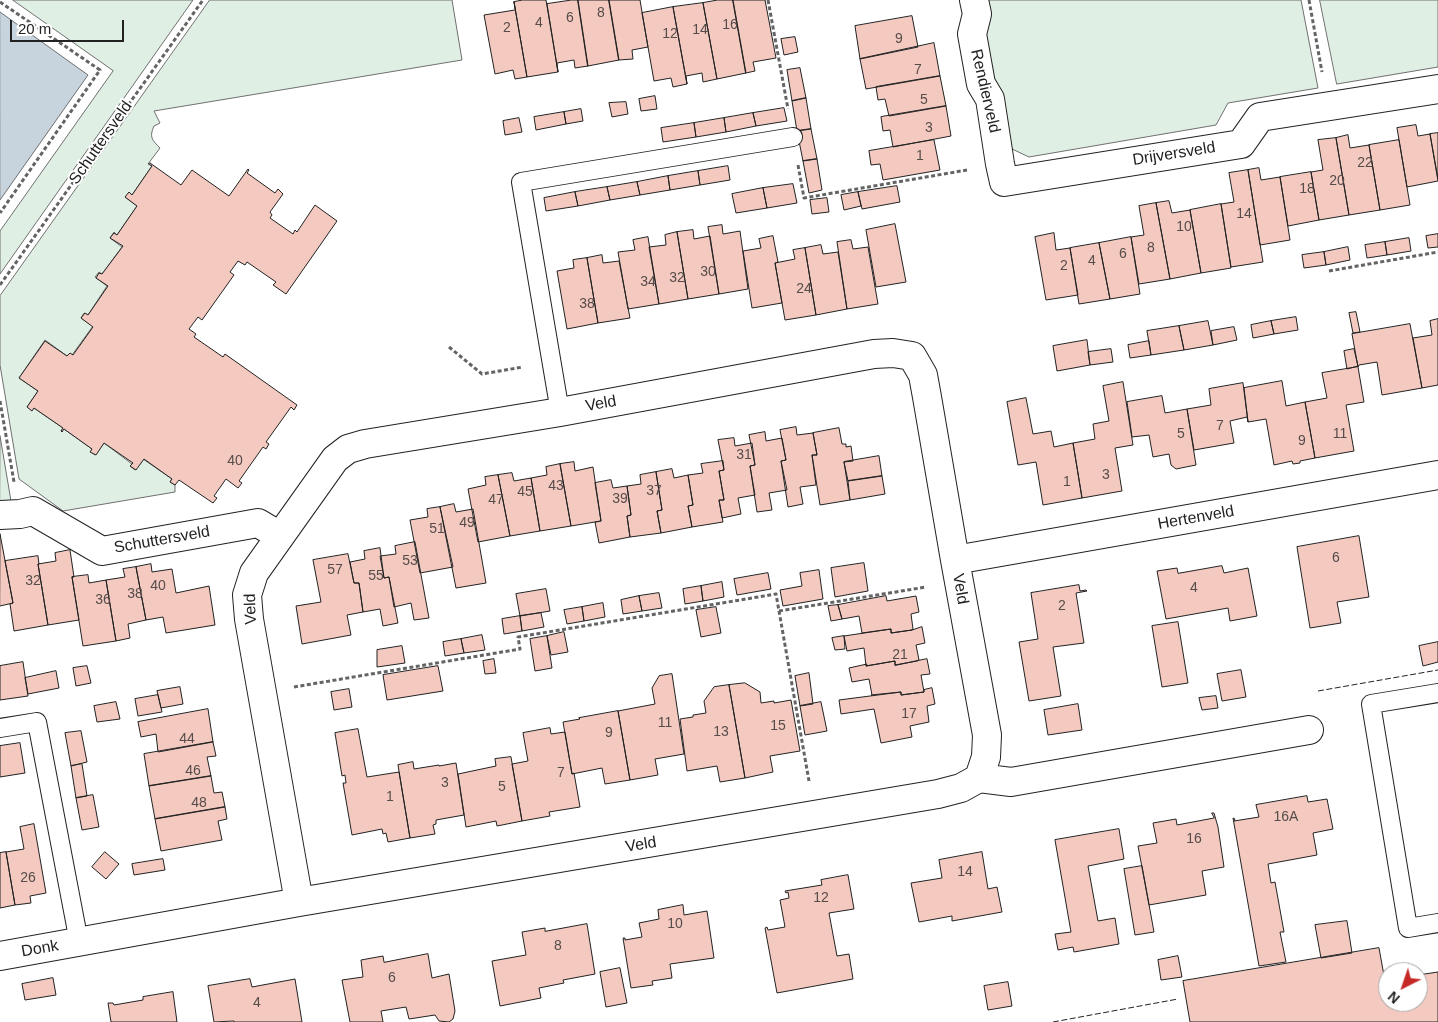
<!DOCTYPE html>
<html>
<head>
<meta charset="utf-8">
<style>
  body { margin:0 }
  #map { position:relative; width:1438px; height:1022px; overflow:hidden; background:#fff; font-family:Arial,sans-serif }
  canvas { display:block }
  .north { position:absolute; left:1378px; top:962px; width:50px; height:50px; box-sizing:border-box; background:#fff; border:1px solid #a7a7a7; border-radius:50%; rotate:221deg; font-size:14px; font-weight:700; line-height:20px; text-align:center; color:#222 }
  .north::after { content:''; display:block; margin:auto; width:18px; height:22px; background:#c62828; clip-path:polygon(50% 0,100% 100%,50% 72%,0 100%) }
  .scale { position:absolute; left:10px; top:20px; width:114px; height:22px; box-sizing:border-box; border:2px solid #222; border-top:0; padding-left:6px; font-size:15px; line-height:18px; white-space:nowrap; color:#222; -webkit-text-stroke:4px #fff; paint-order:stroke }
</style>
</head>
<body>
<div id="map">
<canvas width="1438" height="1022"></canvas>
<div class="north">N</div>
<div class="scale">20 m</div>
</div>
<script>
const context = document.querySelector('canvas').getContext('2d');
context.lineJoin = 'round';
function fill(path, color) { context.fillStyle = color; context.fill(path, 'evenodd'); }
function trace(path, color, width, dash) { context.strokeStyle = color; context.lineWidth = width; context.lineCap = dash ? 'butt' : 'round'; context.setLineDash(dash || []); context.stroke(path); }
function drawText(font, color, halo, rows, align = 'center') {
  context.font = font + ' Arial,sans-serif'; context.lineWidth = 4; context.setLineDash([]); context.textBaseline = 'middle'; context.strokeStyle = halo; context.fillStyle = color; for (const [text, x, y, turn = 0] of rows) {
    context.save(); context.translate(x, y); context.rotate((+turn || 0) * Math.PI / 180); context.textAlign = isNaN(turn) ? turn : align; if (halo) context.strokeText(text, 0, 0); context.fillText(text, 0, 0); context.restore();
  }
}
const green = new Path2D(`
  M13 0H193L0 274V231L113 71Z
  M210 0H452L462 60 154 111 160 123 154 126C149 137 152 140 160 148L148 164 152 166 132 195 125 197 137 206 117 235 114 232 110 238 122 247 102 274 99 272 95 277 107 286 88 315 84 313 81 318 93 326 72 355 70 353 67 356 45 340 19 378 38 391 27 407 32 410 34 408 63 428 61 431 64 429 92 449 91 452 95 455 104 443 132 464 130 466 135 470 143 459 172 479 170 482 175 485V492L63 511 19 479 0 365V296Z
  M985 0H1301L1318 88 1228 103 1216 125 1029 157 1012 149 1001 92 999 87 993 81 982 33Z
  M1320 0H1438V67L1337 84Z
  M0 436 11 501 0 503Z`);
fill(green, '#e0efe3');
trace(green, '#6f6f6f', 1);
const water = new Path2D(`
  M0 12 88 75 0 200Z`);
fill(water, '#c7d3dd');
trace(water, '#6f6f6f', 1);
const building = new Path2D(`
  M523 0H546L558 72 527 77 514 2Z
  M572 0H578L588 66 575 68 574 60 557 63 558 72 547 4Z
  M578 0H609L619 60 588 66Z
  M609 0H640L648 47 632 50 633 59 619 60Z
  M718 0H733L746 73 717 79 703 3Z
  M733 0H765L776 58 753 62 755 71 746 73Z
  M514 2 527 77 515 79 513 70 495 74 484 15 515 10Z
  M703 3 717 79 703 82 702 73 686 76 687 84 673 7Z
  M673 7 687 84 673 87 671 78 654 81 642 13Z
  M912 16 918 47 860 59 855 26Z
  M795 37 798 52 784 55 781 39Z
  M934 43 940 76 866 89 860 59Z
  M800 68 806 98 792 101 787 70Z
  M940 76 946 106 889 116 885 99 878 100 876 87Z
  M655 96 657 109 641 111 639 99Z
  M806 98 811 129 797 131 792 101Z
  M626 102 628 114 612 117 609 103Z
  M946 106 951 136 893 147 890 130 883 131 881 117Z
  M784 108 787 121 756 126 753 113Z
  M581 109 583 121 566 124 564 112Z
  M564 112 566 124 536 130 534 117Z
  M753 113 756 126 726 132 724 118Z
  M519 118 522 132 505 135 503 121Z
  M724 118 726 132 696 137 694 123Z
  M694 123 696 137 663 142 661 128Z
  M1416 125 1418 136 1430 134 1438 181 1407 187 1397 128Z
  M811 129 817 159 803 161 797 131Z
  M1438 133V179L1430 134Z
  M1348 135 1350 148 1369 145 1380 210 1349 215 1336 138Z
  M1336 138 1349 215 1319 220 1311 172 1323 170 1318 140Z
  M934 140 940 170 883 180 880 164 871 165 869 151Z
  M1399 140 1410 205 1380 210 1369 145Z
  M817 159 822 190 809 193 803 161Z
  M150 163 181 185 192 170 229 196 248 169 249 170 247 173 275 193 278 189 283 194 270 212 272 215 270 218 293 234 295 230 297 232 315 205 337 221 286 294 273 285 276 282 247 262 245 265 238 261 230 272 234 275 202 320 198 317 189 329 196 334 194 337 223 357 225 354 297 405 294 410 291 407 266 442 269 444 266 449 263 447 239 481 242 483 238 488 226 479 214 496 217 498 213 503 179 480 175 485 170 482 172 479 144 459 136 470 130 466 133 463 104 443 96 455 90 452 92 449 64 429 62 432 61 431 63 428 34 408 32 411 27 407 38 391 19 378 45 341 67 356 70 353 73 355 93 327 81 318 85 313 88 315 108 286 96 278 99 273 102 274 123 246 110 238 114 233 117 235 137 206 125 197 129 192 132 195 152 166 149 164Z
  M728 166 730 180 700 185 698 171Z
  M1259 168 1261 180 1280 177 1290 240 1260 245 1248 170Z
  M1248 170 1263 262 1231 267 1221 204 1234 202 1229 173Z
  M698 171 700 185 670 190 668 176Z
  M1311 172 1319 220 1288 226 1280 177Z
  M668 176 670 190 640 195 637 182Z
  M637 182 640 195 610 200 607 187Z
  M793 184 797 203 767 208 763 188Z
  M897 186 900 202 862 209 858 192Z
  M607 187 610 200 578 206 575 192Z
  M763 188 767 208 736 213 732 194Z
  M575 192 578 206 546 211 544 198Z
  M858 192 861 206 844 210 841 195Z
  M827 198 829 212 812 214 810 200Z
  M1169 201 1172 213 1190 210 1201 273 1170 279 1156 203Z
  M1156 203 1170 279 1139 284 1131 237 1144 235 1139 206Z
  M1221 204 1231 268 1201 273 1190 210Z
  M895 224 906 282 876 287 866 230Z
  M722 225 723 234 740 231 748 289 719 294 708 227Z
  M693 230 694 239 710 236 719 294 688 299 677 232Z
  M677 232 688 299 659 304 649 247 666 245 665 235Z
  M1054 233 1056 250 1070 248 1078 295 1046 300 1035 237Z
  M1438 234V247L1428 248 1426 236Z
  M773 236 778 262 775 263 782 303 752 308 743 251 761 248 759 239Z
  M648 237 659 304 628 309 618 252 635 250 633 240Z
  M1131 237 1140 294 1110 299 1099 243Z
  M1409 238 1411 251 1387 255 1385 242Z
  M851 240 853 249 868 247 878 304 847 309 837 242Z
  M1385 242 1387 255 1367 258 1365 245Z
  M1099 243 1110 299 1079 304 1070 248Z
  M821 245 823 254 838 252 847 309 816 315 805 248Z
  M1348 247 1350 260 1326 265 1324 252Z
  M805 248 816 315 785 320 775 263 795 259 793 250Z
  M1324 252 1326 265 1304 268 1302 255Z
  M602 255 603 263 619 261 630 318 598 323 587 258Z
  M587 258 598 323 567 329 557 271 574 268 573 260Z
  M1356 312 1360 332 1353 333 1349 313Z
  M1296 317 1298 330 1274 334 1271 321Z
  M1438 319V385L1422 388 1413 338 1432 335 1430 321Z
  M1208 321 1213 345 1184 350 1179 326Z
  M1271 321 1274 334 1253 338 1251 325Z
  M1410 324 1422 388 1382 395 1377 362 1359 365 1358 367 1352 334Z
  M1179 326 1184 350 1151 355 1147 331Z
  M1234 327 1237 340 1213 345 1211 331Z
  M1087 340 1090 365 1057 371 1053 346Z
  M1149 341 1151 355 1130 358 1128 345Z
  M1111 349 1113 362 1090 365 1088 352Z
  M1354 349 1358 366 1347 369 1344 351Z
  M1358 367 1364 402 1346 405 1354 451 1315 458 1305 402 1327 398 1322 373Z
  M1282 381 1286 406 1305 402 1315 458 1300 461V463L1293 464 1292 461 1274 465 1266 419 1248 422 1244 388Z
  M1123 382 1133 445 1115 448 1122 491 1082 498 1073 443 1095 439 1093 424 1109 421 1103 386Z
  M1243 383 1248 422 1247 417 1230 421 1234 443 1194 450 1187 409 1211 405 1209 389Z
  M1162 396 1165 413 1187 409 1196 465 1176 469 1171 465 1169 454 1153 457 1149 435 1132 437 1127 402Z
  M1026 398 1033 434 1051 431 1054 447 1073 443 1082 498 1043 505 1036 462 1018 465 1007 402Z
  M796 427 797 435 813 433 817 455H812L816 485 800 487 803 504 788 507 781 461 786 460 780 430Z
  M839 428 842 444H846V447L851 446 853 461 844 462 850 500 820 505 812 455H817L813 433Z
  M765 432 766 441 782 438 786 460 781 461 787 490 769 493 772 510 757 512 750 466 755 465 749 435Z
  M734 438 735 446 752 443 755 465 750 466 755 495 738 498 741 514 722 518 719 500H724L719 471 724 470 718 440Z
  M879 456 882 476 848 481 844 462Z
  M723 461 724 470 719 471 724 500H719L723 522 692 527 688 506 693 505 688 475 703 473 701 464Z
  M574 462 575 471 593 467 601 521 571 526 560 464Z
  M560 464 571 526 540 531 531 478 547 475 546 467Z
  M672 469 674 478 688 475 693 505 688 506 692 527 661 533 657 511 662 510 656 472Z
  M656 472 662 510 657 511 661 533 630 537 627 516 631 515 627 486 641 484 640 475Z
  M512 473 514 481 531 478 540 531 510 536 498 475Z
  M498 475 510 536 478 542 468 489 486 485 485 477Z
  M882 476 885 494 850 500 848 481Z
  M611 480 613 488 627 486 631 515 627 516 630 537 599 543 595 522 601 521 595 483Z
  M454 504 456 512 473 509 486 583 456 588 440 507Z
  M440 507 453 567 420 573 410 520 428 517 427 509Z
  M0 534 13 603 0 606Z
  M1359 536 1369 597 1337 602 1341 623 1310 628 1297 547Z
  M415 542 429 618 414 620 411 603 394 607 389 577 384 578 380 556 396 554 395 546Z
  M380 548 384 578 389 577 398 623 383 626 380 609 363 612 359 583H354L350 562 365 559 364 551Z
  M70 550 74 577H72L79 620 48 625 38 564 56 561 55 553Z
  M348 554 354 583H359L363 612 347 615 351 635 302 644 296 606 321 602 313 560Z
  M38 556 39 564H38L48 625 14 631 10 604 13 603 5 561Z
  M864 563 868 591 835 597 831 568Z
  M151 564 152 572 172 569 176 593 209 586 215 625 166 633 163 617 146 620 136 567Z
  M1222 566 1224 573 1248 568 1257 616 1230 621 1228 608 1166 619 1157 571 1177 568 1178 573Z
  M136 567 146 620 128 624 130 638 116 641 106 580 125 577 123 569Z
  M819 570 823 599 783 606 780 590 802 586 800 573Z
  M768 573 771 589 737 595 734 579Z
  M88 575 89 583 106 580 116 641 83 646 72 577Z
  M722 582 724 597 703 601 701 586Z
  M1079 585 1080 591 1086 590 1087 591 1076 593 1084 643 1053 647 1061 696 1029 701 1019 642 1038 639 1031 593Z
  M701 586 703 601 685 604 683 589Z
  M546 589 550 611 520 616 516 594Z
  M659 593 662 608 642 611 639 596Z
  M639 596 642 611 623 614 621 600Z
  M886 596 887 601 916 596 919 612 911 614 913 629 912 630 891 633V629L862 633 859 616 842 619 838 605Z
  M603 603 605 617 584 621 582 607Z
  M838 605 842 619 831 621 828 606Z
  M582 607 584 621 567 624 564 610Z
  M716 607 721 633 701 637 696 610Z
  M541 613 544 627 522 631 520 616Z
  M520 616 522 631 504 634 502 619Z
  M1178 622 1188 683 1162 687 1152 626Z
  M922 627 925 643 916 645 919 660 917 661 895 665V661L866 666 864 648 847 651 844 636 891 629V633L912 630Z
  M564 632 568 652 551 655 547 636Z
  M482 635 485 650 464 653 461 639Z
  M547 636 552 668 535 671 530 639Z
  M844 636 845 649 835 650 832 638Z
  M461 639 464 653 445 656 443 642Z
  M1438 642V662L1423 666 1419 646Z
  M402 646 405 663 377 667V650Z
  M494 659 496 673 485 674 483 661Z
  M927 659 930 674 921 675 924 692 901 695V692L871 695H872L869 679 852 682 849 668 867 664 866 666 895 661V665Z
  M23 662 28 696 0 700V666Z
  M87 666 91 683 76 686 73 668Z
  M438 666 443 691 387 700 383 675Z
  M1241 670 1246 697 1222 701 1217 674Z
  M56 671 59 688 28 694 25 678Z
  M809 673 813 704 800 706 795 676Z
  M672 674 684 754 655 759 658 775 630 780 618 711 655 704 652 688 659 676Z
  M745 683 760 692 761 703 774 701V703L791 700 800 751 770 756 773 772 745 778 729 685Z
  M729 685 745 778 720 782 717 766 687 771 680 719 693 717V715L706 713 704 701 714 687Z
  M180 687 183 704 161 708 157 691Z
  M932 688 935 704 927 706 929 722 910 726 912 737 881 743 874 709 841 714 839 700 901 692V695L924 692V690Z
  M349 689 352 707 334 710 331 692Z
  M158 695 162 712 138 716 135 699Z
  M1216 696 1218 708 1202 710 1199 698Z
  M116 702 120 719 97 722 94 706Z
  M821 702 827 731 805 735 800 706Z
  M1078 704 1082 730 1048 735 1044 710Z
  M208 709 213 742 158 752 156 734 141 737 138 722Z
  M618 711 630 780 605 784 602 768 572 774 563 722 580 719 579 718Z
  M550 728 551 734 565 732 572 774 574 773 580 807 549 812 550 816 522 821 512 764 528 761 523 733Z
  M358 729 367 777 399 772 410 838 388 842 386 833 383 834 382 829 352 835 343 783H346L345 775 342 776 335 733Z
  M81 731 87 762 71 766 65 733Z
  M213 742 216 756 207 757 211 776 149 786 144 754Z
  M20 743 25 773 0 777V746Z
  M511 757 522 821 497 826 496 821 466 827 458 774 496 766 495 759Z
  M413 762 414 769 439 765V766L456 763 464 815 436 820V824L433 825 435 834 410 838 398 765Z
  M82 764 87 796 76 798 71 766Z
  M211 776 214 793 222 792 225 807 155 819 149 786Z
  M93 795 99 827 82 830 76 798Z
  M1307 796 1308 802 1327 799 1333 829 1313 833 1317 855 1268 864 1271 883 1275 882 1284 932H1280L1286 962 1259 966 1233 818 1235 819 1234 821 1259 817 1256 805Z
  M225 807 227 819 218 821 222 840 161 851 155 819Z
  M1212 813H1214L1218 827 1224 867 1202 871 1206 895 1149 905 1138 846 1157 843 1153 823 1176 819 1177 825 1214 818Z
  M34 824 46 893 30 896 31 903 15 905 6 852 24 849 20 827Z
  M1119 829 1124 859 1088 866 1098 921 1115 918 1119 944 1074 952 1073 947 1058 950 1055 934 1071 932 1055 840Z
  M6 852 15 905 0 908V853Z
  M105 852 119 864 106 879 92 867Z
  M982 852 988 889 997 887 1002 912 952 921V916L919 922 911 883 942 878 939 860Z
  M163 859 165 870 134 875 132 864Z
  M1142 866 1154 932 1135 935 1124 869Z
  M848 875 854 909 829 913 837 956 849 954 853 979 777 993 765 928 767 927 768 930 785 927 780 900 789 898 788 892 786 893 785 891 822 885 821 880Z
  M683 905 684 915 707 911 714 958 670 964 672 978 652 981 653 985 631 988 623 938H625V940L642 937 639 923 659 919 658 910Z
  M1347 921 1352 953 1321 958 1315 925Z
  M587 924 595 974 563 980 564 983 539 988 541 998 500 1006 492 961 526 955 522 932 545 928V931Z
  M1379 948 1385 981 1388 980V1002H1418V975L1438 972V1022H1190L1183 981Z
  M428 954 432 978 449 974 455 1011 453 1019 449 1022 439 1021 435 1015 409 1019 406 1007 381 1011 383 1022H350L342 980 363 977 361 960 383 956 384 962Z
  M1178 956 1182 977 1161 980 1158 960Z
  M620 968 627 1003 606 1007 600 972Z
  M53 978 56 995 25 1000 22 984Z
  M250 979 252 987 295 979 302 1022H234V1021L214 1022 208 986Z
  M1008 982 1012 1006 988 1010 984 986Z
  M173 992 177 1022H111L108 1003H113L114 1005 143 1000V997Z`);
fill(building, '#f3c9c0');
trace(building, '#222', 1);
const lane = new Path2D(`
  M560 412 521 182 793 137
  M1438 693 1371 704 1408 928 1438 923
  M0 728 37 722 79 942`);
const street = new Path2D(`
  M974 0 977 14 972 34 981 84 990 99 1000 164 1004 182 1241 144 1260 117 1438 89
  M0 515 20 514 33 511 102 551 258 523 280 536
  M955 560 1438 475
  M979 778 1011 782 1309 730
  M0 956 299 902 938 794 961 788 979 778 986 757 987 735 955 560 927 397 923 375 912 356 893 353 874 354 560 412 365 444 348 449 335 459 254 573 247 595 249 619 299 902`);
trace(lane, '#222', 20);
trace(street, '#222', 30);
trace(new Path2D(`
  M768 0 788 109
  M1309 0 1322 72
  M0 2 100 70 0 213
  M798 165 804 198 967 170
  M1329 271 1438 252
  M0 285 203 0
  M449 347 482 374 523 367
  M0 401 14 482
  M779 611 926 587
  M294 687 520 649 518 637 776 594 809 781`), '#646464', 3, [4, 2.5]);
trace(lane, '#fff', 18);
trace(street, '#fff', 28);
trace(new Path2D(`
  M1318 691 1438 670
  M1053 1022 1178 999`), '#222', 1, [6, 2.5]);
drawText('14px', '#564c4a', null, [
  ["8",601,13],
  ["6",570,18],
  ["4",539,23],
  ["16",730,25],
  ["2",507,28],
  ["14",700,30],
  ["12",670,34],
  ["9",899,39],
  ["7",918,70],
  ["5",924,100],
  ["3",929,128],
  ["1",920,156],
  ["22",1365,163],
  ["20",1337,181],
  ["18",1307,189],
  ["14",1244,214],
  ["10",1184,227],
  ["8",1151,248],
  ["6",1123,254],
  ["4",1092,261],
  ["2",1064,266],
  ["30",708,272],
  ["32",677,278],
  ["34",648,282],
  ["24",804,289],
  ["38",587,304],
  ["7",1220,426],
  ["5",1181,434],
  ["11",1340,434],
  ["9",1302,441],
  ["31",744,455],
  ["40",235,461],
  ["3",1106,475],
  ["1",1067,482],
  ["43",556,486],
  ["37",654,491],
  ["45",525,492],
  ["39",620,499],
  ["47",496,500],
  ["49",467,523],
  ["51",437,529],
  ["6",1336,558],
  ["53",410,561],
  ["57",335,570],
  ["55",376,576],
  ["32",33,581],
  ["40",158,586],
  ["4",1194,588],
  ["38",135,594],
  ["36",103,600],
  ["2",1062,606],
  ["21",900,655],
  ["17",909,714],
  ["11",665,723],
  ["15",778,726],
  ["13",721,732],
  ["9",609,733],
  ["44",187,739],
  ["46",193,771],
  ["7",561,773],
  ["3",445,783],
  ["5",502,787],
  ["1",390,797],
  ["48",199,803],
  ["16A",1286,817],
  ["16",1194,839],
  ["14",965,872],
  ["26",28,878],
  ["12",821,898],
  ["10",675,924],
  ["8",558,946],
  ["6",392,978],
  ["4",257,1003]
]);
drawText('16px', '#222', '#fff', [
  ["Rendierveld",985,91,77],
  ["Schuttersveld",101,143,-55],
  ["Drijversveld",1174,154,-9],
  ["Veld",601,404,-10],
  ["Hertenveld",1196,518,-10],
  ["Schuttersveld",162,540,-10],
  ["Veld",960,589,80],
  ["Veld",251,609,-92],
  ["Veld",641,845,-9],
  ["Donk",40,949,-10]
]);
</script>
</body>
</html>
